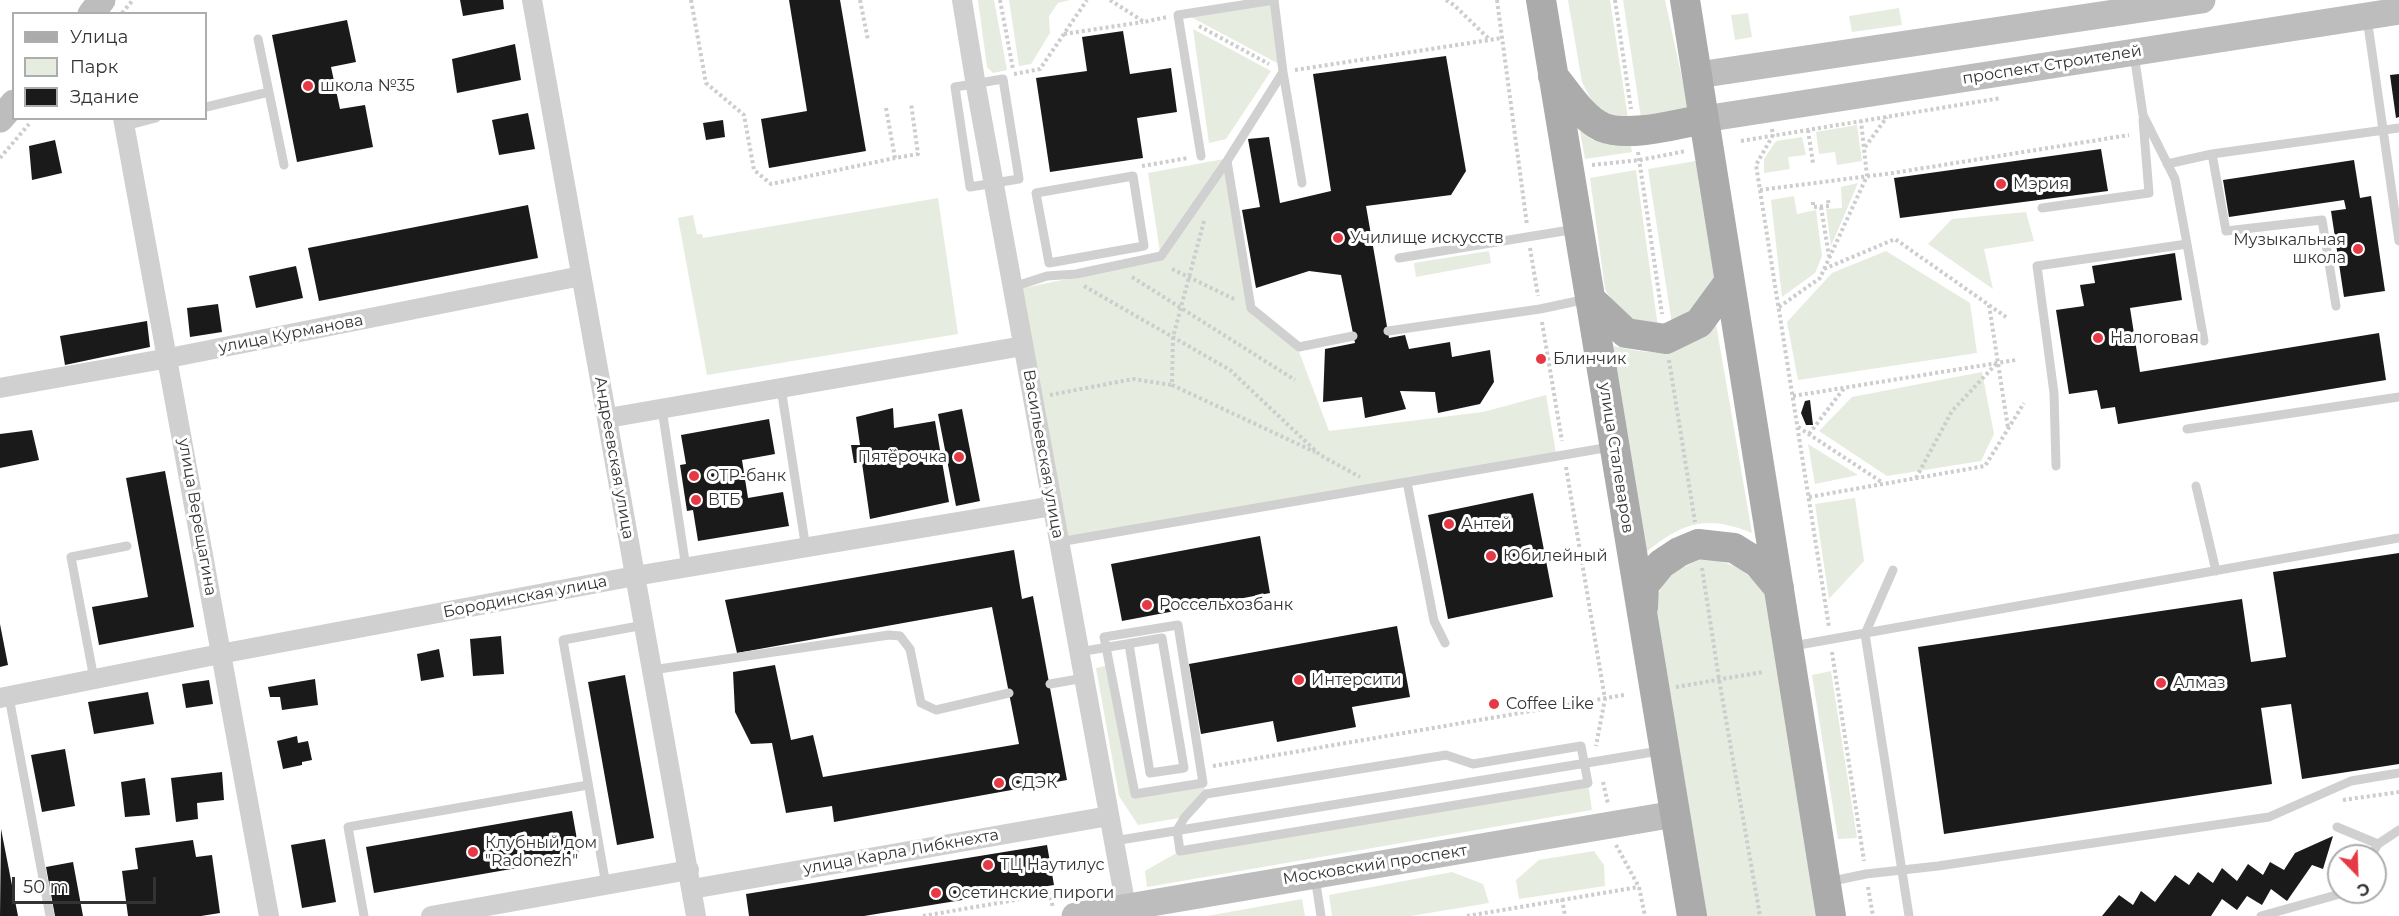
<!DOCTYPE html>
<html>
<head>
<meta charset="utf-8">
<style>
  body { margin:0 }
  #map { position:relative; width:2399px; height:916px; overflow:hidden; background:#fff; font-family:Montserrat,sans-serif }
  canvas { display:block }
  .legend { position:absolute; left:12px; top:12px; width:195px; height:108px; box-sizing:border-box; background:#fff; border:2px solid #adadad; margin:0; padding:8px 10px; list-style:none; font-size:18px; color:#333 }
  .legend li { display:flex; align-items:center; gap:12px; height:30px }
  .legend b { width:30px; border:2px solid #adadad }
  .north { position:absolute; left:2327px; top:844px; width:60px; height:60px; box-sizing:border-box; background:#fff; border:2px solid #adadad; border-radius:50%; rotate:157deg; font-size:16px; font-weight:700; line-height:24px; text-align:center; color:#333 }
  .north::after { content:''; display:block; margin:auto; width:21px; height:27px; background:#e63946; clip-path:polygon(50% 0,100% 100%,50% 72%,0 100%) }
  .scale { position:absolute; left:12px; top:877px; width:144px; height:27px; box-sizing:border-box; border:3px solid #333; border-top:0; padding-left:8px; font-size:18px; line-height:21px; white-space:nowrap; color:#333; -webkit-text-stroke:4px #fff; paint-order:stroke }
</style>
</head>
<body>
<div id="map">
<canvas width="2399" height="916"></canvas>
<ul class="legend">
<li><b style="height:8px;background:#ababab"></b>Улица</li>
<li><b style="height:16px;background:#e6ecdf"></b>Парк</li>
<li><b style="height:16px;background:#1a1a1a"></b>Здание</li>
</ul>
<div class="north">С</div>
<div class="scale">50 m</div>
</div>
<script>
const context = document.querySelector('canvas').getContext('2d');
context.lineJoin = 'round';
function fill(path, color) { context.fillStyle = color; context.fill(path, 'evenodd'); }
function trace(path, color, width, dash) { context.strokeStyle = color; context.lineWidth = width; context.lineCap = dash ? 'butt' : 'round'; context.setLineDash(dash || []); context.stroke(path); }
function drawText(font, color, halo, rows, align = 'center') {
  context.font = font + ' Montserrat,sans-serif'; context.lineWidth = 6; context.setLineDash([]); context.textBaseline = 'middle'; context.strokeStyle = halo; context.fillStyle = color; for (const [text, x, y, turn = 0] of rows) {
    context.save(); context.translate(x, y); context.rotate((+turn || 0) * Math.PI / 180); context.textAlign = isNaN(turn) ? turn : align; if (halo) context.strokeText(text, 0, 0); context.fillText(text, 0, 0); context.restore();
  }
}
fill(new Path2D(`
  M978 0H994L1007 70 993 73 987 67Z
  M1009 0H1070L1058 3 1049 16 1050 33 1031 64 1019 66Z
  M1568 0H1610L1628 118 1597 111 1582 82Z
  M1623 0H1665L1689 110 1641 118Z
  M1271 4 1279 64 1189 16Z
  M1899 8 1902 25 1852 32 1849 16Z
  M1748 13 1752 37 1735 40 1731 15Z
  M1193 29 1271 71 1226 139 1209 143Z
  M1857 125 1862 161 1837 165 1835 152 1819 154 1816 132Z
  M1580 131 1593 140 1631 146 1632 152 1585 159Z
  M1802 137 1806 155 1788 157 1790 169 1764 173V159L1776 141Z
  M1224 159 1160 252 1148 173Z
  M1696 161 1717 282 1707 302 1672 324 1648 169Z
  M1225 169 1249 309 1298 349 1329 431 1483 412 1546 395 1556 453 1065 537 1019 289 1163 259Z
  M1636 170 1658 327C1631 321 1619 314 1605 289L1590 178Z
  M1858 183 1831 246 1826 209 1842 208 1841 187Z
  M1794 196 1797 214 1816 210 1822 256 1815 273 1782 297 1771 200Z
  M938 198 958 334 707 375 678 218 693 215 697 234H702L703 238Z
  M2026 212 2034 241 1984 249 1993 289 1928 244 1952 219Z
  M1489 251 1491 263 1416 277 1414 263Z
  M1886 251 1970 303 1977 353 1798 380 1787 322 1832 273Z
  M1716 324 1752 533C1704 514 1682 523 1644 554L1609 345C1659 356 1675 358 1716 324Z
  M1982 372 1994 434 1981 461 1887 476 1819 431 1852 397Z
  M1808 444 1858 475 1815 484Z
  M1855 498 1864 561 1829 599 1815 504Z
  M1701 559C1734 562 1742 568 1765 591L1818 916H1704L1653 612C1662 577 1669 574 1701 559Z
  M1109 665 1135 793 1203 783 1206 794 1185 817 1138 825 1119 796 1096 668Z
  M1831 671 1857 838 1838 839 1812 675Z
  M1588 783 1592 810 1147 887 1145 871 1180 851Z
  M1594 851 1604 865 1605 886 1519 899 1516 880 1539 860Z
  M1452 872 1483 884 1489 903 1411 916H1332L1329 895Z
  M1302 899 1305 916H1207Z`), '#e6ecdf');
fill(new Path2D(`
  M460 0H503L504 9 463 16Z
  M789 0H840L866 151 769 168 761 119 807 111Z
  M347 20 356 62 331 67 340 109 365 105 373 147 297 162 272 35Z
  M1123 31 1130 74 1171 68 1177 112 1137 118 1143 158 1050 172 1036 78 1087 71 1082 37Z
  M515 44 521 80 457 93 452 59Z
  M1446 56 1466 171 1451 195 1366 206 1389 338 1405 335 1409 349 1450 342 1452 357 1490 350 1494 382 1480 404 1438 413 1435 392 1400 391 1406 409 1365 418 1362 397 1323 402 1325 349 1355 343 1341 275 1309 271 1256 288 1242 210 1260 207 1248 139 1269 137 1280 203 1331 191 1313 74Z
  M2399 74V117L2396 118 2390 75Z
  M528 113 535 149 499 155 492 120Z
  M723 120 725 137 706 140 703 123Z
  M55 140 62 173 32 180 29 146Z
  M2101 149 2108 191 1900 218 1894 178Z
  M2354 160 2360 198 2371 196 2385 291 2344 297 2331 211 2346 209 2344 200 2229 217 2223 180Z
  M528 205 538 258 319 301 308 248Z
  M2175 253 2182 300 2130 308 2140 372 2379 333 2386 380 2118 424 2115 407 2101 409 2097 390 2069 394 2056 310 2084 306 2080 285 2095 283 2092 266Z
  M296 266 303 298 256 308 249 276Z
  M218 304 222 332 190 337 187 308Z
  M147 321 150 347 65 365 60 336Z
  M1810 400 1813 425H1806L1801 413 1805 401Z
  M893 408 894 428 935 421 949 502 870 519 862 463H854L851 445H860L856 417Z
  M962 409 980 501 956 506 938 414Z
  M769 419 775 454 742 460 748 498 783 492 789 526 698 541 693 510 687 511 680 465 686 464 681 435Z
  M32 430 39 460 0 468V434Z
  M165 471 194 627 99 645 92 607 148 597 126 478Z
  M1533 493 1553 597 1448 619 1428 515Z
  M1260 536 1270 593 1122 621 1111 564Z
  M1014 550 1022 599 1033 596 1067 780 834 822 832 806 786 813 772 743 751 744 735 712 733 672 775 665 791 740 813 735 823 777 1019 744 992 607 737 653 725 600Z
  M2399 553V764L2302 779 2291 704 2261 708 2272 784 1944 834 1918 647 2242 599 2251 662 2286 657 2273 572Z
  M0 624 8 665 0 667Z
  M1397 626 1410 697 1352 707 1356 727 1277 742 1273 721 1201 734 1189 664Z
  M501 636 504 674 473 676 470 639Z
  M439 649 444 677 421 681 417 654Z
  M625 675 654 838 617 845 588 682Z
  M315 679 318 705 282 710 280 697H270L268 687Z
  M209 680 213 704 186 708 182 684Z
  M148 692 154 724 94 734 88 702Z
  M297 736 298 743 308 741 312 760 302 762V765L283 769 277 741Z
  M65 749 75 806 42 812 31 755Z
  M222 772 224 800 197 803 198 819 176 822 171 778Z
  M145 778 150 815 125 817 121 782Z
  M572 811 580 857 374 893 366 847Z
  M1 829 18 916H0Z
  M2333 836 2323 869 2312 865 2287 901 2271 889 2262 905 2247 896 2237 910 2222 899 2211 916H2102L2119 895 2133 905 2141 891 2155 902 2175 875 2189 885 2198 872 2213 883 2222 868 2237 881 2248 864 2263 875 2270 862 2284 870 2295 853Z
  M325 839 336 902 302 908 291 845Z
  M193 840 196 857 212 855 220 913 201 916H128L122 871 138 869 135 848Z
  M1047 845 1054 885 864 916H749L746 894Z
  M73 862 83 916H55L46 867Z`), '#1a1a1a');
trace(new Path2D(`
  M691 0 706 83 744 115 754 170 771 184 895 158
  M860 0 868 40
  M1000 0 1013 69
  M1110 0 1144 22 1167 17
  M1446 0 1454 5 1489 39
  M1497 0 1527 225
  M1615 0 1631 109
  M122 13 133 0
  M1199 26 1269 64
  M1064 34 1143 22
  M1295 70 1502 38
  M1014 74 1040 69 1087 0
  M886 108 895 158 918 154 911 103
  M1772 129 1773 135 1756 165 1829 627
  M1808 130 1813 163
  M1741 141 2001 98
  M1865 147 1887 117
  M1638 152 1662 314
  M0 158 29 124
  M1592 165 1640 160 1686 151
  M1142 166 1188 158
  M1760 190 1893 173 2129 135
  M1813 202V207L1829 206 1828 200
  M1821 207 1829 256
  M1204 221 1173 337 1172 385 1315 452
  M1530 248 1538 296
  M1172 269 1236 300
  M1824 269 1895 239 2006 317
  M1132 277 1295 380
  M1084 286 1230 370 1320 455 1360 477
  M1989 305 2008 428
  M1779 307 1820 278 1867 176 1861 121
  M1542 322 1562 441
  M1669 360 1695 522
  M1050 395 1133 379 1172 385
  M1793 396 2016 360
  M1798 427 1883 483
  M1809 434 1845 387
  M1566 467 1605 699 1596 746
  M1916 478 1952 411 1997 363
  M1809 497 1985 466 2024 403
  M1702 568 1719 679 1760 916
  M1832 652 1864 861
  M1676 687 1763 672
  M1213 766 1624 695
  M1603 782 1608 804
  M2343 800 2399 792
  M1616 845 1639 887 1645 916
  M1868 887 1873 916
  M1562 899 1565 916
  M923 916 1050 894 1053 908
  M1467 916 1639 887`), '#cdcdcd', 4, [3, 3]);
trace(new Path2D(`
  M2367 18 2399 241
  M258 39 284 165
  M1283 72 1302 183
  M1003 79 1019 179 970 187 955 87Z
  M206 107 269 92
  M125 126 156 118
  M2212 154 2226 231 2322 220 2336 306
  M1201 156 1178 15 1274 0
  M1227 161 1251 308 1299 347 1353 336
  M2167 164 2212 154 2399 128
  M1133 176 1144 246 1049 263 1036 193Z
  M2042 208 2149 193 2143 120
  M2187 244 2204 341
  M1399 258 1576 229
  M1013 287 1047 276 1076 274 1161 256 1227 161 1283 72 1274 0
  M1388 331 1540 309 1587 299
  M781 388 806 549
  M662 409 686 568
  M2187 429 2399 397
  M2056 466 2054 393 2037 266 2187 244 2175 179 2143 115 2134 54
  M1407 482 1434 621 1445 643
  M2196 486 2216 571
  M1059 542 1610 447
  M1893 570 1865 634 1909 916
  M1178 625 1203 783 1135 794 1104 637Z
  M1793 646 2399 538
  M1079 652 1162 638 1184 768 1150 773 1129 644
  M652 670 889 635 900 636 910 649 921 703 936 710 1009 693
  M94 679 71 557 127 546
  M1050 684 1084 678
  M9 697 50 916
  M1581 746 1588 783 1180 851 1177 830 1185 817 1206 794 1446 755 1473 764Z
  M2337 827 2378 844 2371 856
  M1114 841 1659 751
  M2378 844 2399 830
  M1315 877 1321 916
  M1828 882 1866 874 1938 866 2269 817 2351 781 2399 773
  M606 885 563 640 644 625
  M364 916 348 827 588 785
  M2261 916 2347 892`), '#d0d0d0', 9);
trace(new Path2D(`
  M532 0 696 916
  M962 0 977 92 1126 907
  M123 118 269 916
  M0 388 169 358 581 276
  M608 418 1023 346
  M0 698 220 654 635 576 1053 506
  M692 889 1109 816
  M431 916 689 870`), '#d0d0d0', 20);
trace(new Path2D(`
  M91 14 102 0
  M1698 75 2202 0
  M0 119 14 103
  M1704 119 2399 11
  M1075 916 1675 814`), '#bdbdbd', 27);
trace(new Path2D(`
  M1541 0 1692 916
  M1685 0 1831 916
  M1553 76C1567 92 1582 118 1602 127 1628 138 1677 124 1704 119
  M1590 299 1626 333 1666 339 1699 323 1729 282
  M1643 607 1644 585 1661 564 1679 552 1698 544 1734 548 1758 563 1779 588`), '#ababab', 30);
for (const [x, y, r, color] of [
  [308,86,6,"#e63946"],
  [2001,184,6,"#e63946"],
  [1338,238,6,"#e63946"],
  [2358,249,6,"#e63946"],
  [2098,338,6,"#e63946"],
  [1541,359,6,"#e63946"],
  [959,457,6,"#e63946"],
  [694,476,6,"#e63946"],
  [696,500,6,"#e63946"],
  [1449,524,6,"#e63946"],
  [1491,556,6,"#e63946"],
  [1147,605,6,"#e63946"],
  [1299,680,6,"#e63946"],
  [2161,683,6,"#e63946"],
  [1494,704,6,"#e63946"],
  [999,783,6,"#e63946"],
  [473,852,6,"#e63946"],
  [988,865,6,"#e63946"],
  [936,893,6,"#e63946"]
]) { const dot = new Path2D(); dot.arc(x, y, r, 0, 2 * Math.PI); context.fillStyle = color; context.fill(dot); trace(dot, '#fff', 2); }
drawText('16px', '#333', '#fff', [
  ["проспект Строителей",2052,65,-9],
  ["улица Курманова",291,334,-11],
  ["Васильевская улица",1043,454,80],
  ["Андреевская улица",614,458,80],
  ["улица Сталеваров",1616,458,81],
  ["улица Верещагина",197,517,80],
  ["Бородинская улица",525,597,-11],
  ["улица Карла Либкнехта",901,852,-10],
  ["Московский проспект",1375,865,-9]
]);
drawText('16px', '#333', '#fff', [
  ["школа №35",320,86],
  ["Мэрия",2013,184],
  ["Училище искусств",1350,238],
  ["Музыкальная",2346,240,"right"],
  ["школа",2346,258,"right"],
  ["Налоговая",2110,338],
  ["Блинчик",1553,359],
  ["Пятёрочка",947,457,"right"],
  ["OTP-банк",706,476],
  ["ВТБ",708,500],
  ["Антей",1461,524],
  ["Юбилейный",1503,556],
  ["Россельхозбанк",1159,605],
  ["Интерсити",1311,680],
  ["Алмаз",2173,683],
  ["Coffee Like",1506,704],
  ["СДЭК",1011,783],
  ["Клубный дом",485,843],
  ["\"Radonezh\"",485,861],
  ["ТЦ Наутилус",1000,865],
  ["Осетинские пироги",948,893]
], 'left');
</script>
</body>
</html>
